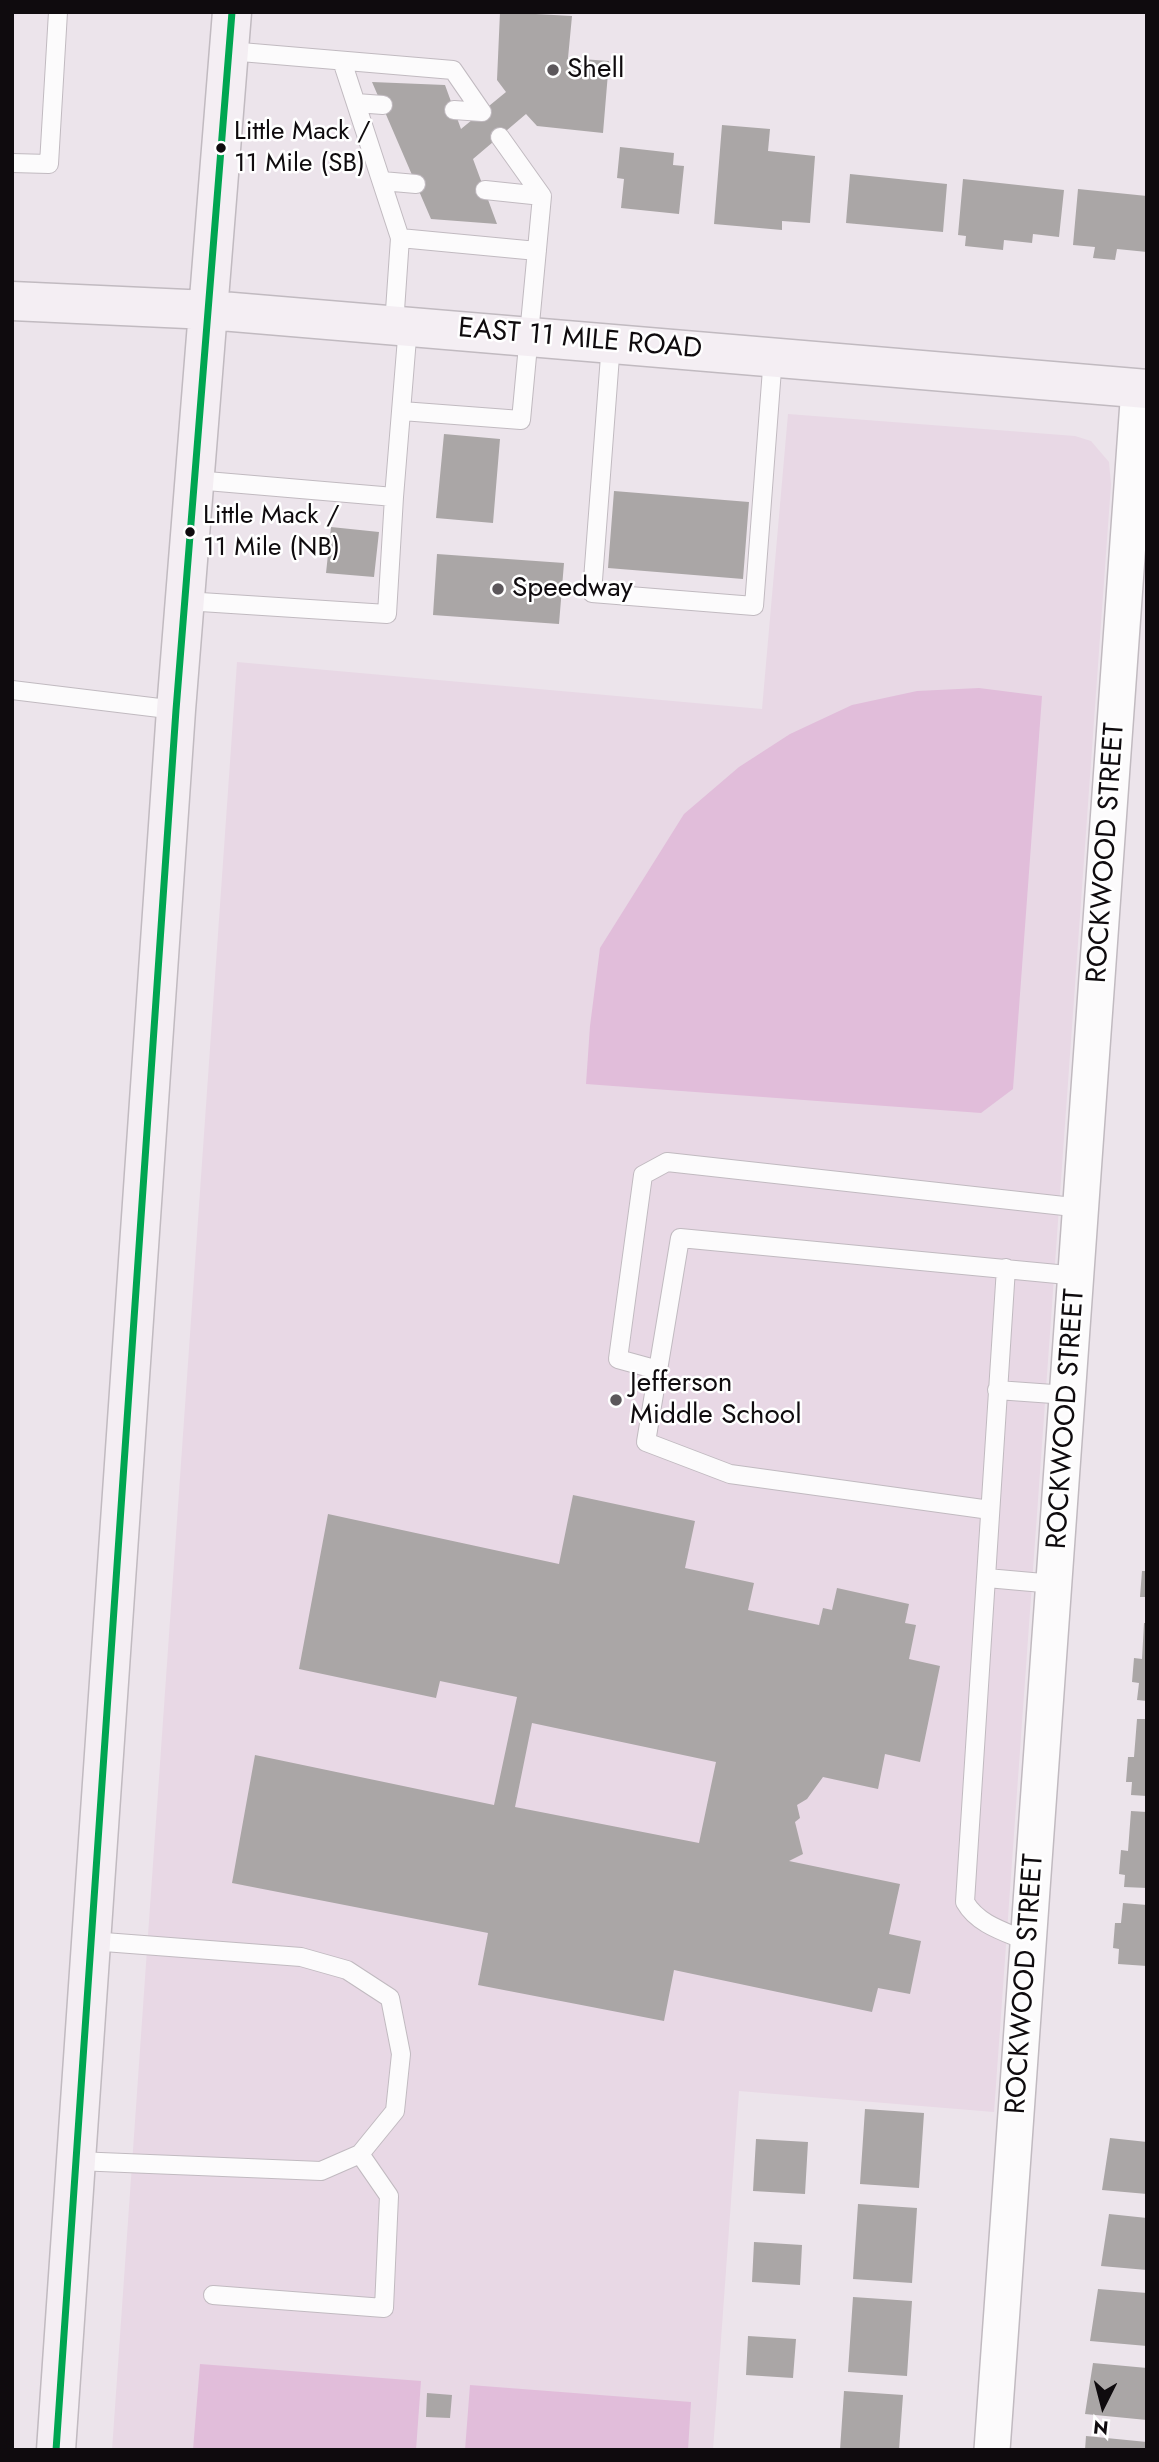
<!DOCTYPE html>
<html>
<head>
<meta charset="utf-8">
<style>
  body { margin:0 }
  #map { position:relative; width:1159px; height:2462px; overflow:hidden; background:#ece4eb; font-family:Jost,sans-serif }
  canvas { display:block }
  .frame { position:absolute; inset:0; border:14px solid #0f0b0e; pointer-events:none }
  .north { position:absolute; left:1068px; top:2371px; width:70px; height:70px; -webkit-text-stroke:5px #fff; paint-order:stroke; rotate:186deg; font-size:19px; font-weight:700; line-height:28px; text-align:center; color:#0f0b0e }
  .north::after { content:''; display:block; margin:auto; width:24px; height:32px; background:#0f0b0e; clip-path:polygon(50% 0,100% 100%,50% 72%,0 100%) }
</style>
</head>
<body>
<div id="map">
<canvas width="1159" height="2462"></canvas>
<div class="frame"></div>
<div class="north">N</div>
</div>
<script>
const context = document.querySelector('canvas').getContext('2d');
context.lineJoin = 'round';
function fill(path, color) { context.fillStyle = color; context.fill(path, 'evenodd'); }
function trace(path, color, width, dash) { context.strokeStyle = color; context.lineWidth = width; context.lineCap = dash ? 'butt' : 'round'; context.setLineDash(dash || []); context.stroke(path); }
function drawText(font, color, halo, rows, align = 'center') {
  context.font = font + ' Jost,sans-serif'; context.lineWidth = 5; context.setLineDash([]); context.textBaseline = 'middle'; context.strokeStyle = halo; context.fillStyle = color; for (const [text, x, y, turn = 0] of rows) {
    context.save(); context.translate(x, y); context.rotate((+turn || 0) * Math.PI / 180); context.textAlign = isNaN(turn) ? turn : align; if (halo) context.strokeText(text, 0, 0); context.fillText(text, 0, 0); context.restore();
  }
}
fill(new Path2D(`
  M788 414 1075 436 1091 441 1109 462 1111 484 994 2112 739 2091 713 2450H112L237 662 762 709Z`), '#e8d8e5');
fill(new Path2D(`
  M979 688 1042 696 1013 1089 981 1113 586 1084 590 1026 600 948 684 814 739 767 790 734 852 705 917 691Z
  M200 2364 421 2381 416 2450H193Z
  M470 2385 691 2402 688 2450H465Z`), '#e1bdda');
fill(new Path2D(`
  M500 12 572 16 568 58 609 61 603 133 537 126 526 114 473 159 497 224 431 219 372 82 445 85 461 129 506 92 497 80Z
  M722 125 770 129 768 151 815 156 810 223 782 221V230L714 224Z
  M620 147 674 153 673 165 684 166 679 214 621 208 624 179 617 178Z
  M850 174 947 184 943 232 846 223Z
  M963 179 1064 190 1059 237 1033 234 1032 243 1004 240 1003 250 965 246 966 236 958 235Z
  M1078 189 1147 196V252L1117 249 1115 260 1093 258 1095 247 1073 245Z
  M444 434 500 439 493 523 436 518Z
  M614 491 749 502 743 579 608 568Z
  M331 527 379 532 374 577 326 573Z
  M437 554 564 563 559 624 433 615Z
  M573 1495 695 1521 685 1568 754 1583 748 1610 819 1625 823 1608 832 1610 837 1588 909 1604 905 1623 916 1625 909 1659 940 1666 920 1762 885 1754 878 1789 823 1777 807 1799 797 1805 800 1818 795 1822 803 1854 789 1861 900 1884 889 1934 921 1941 910 1994 878 1988 872 2012 674 1970 664 2021 478 1985 488 1933 232 1883 255 1755 494 1805 517 1697 440 1681 436 1698 299 1669 328 1514 559 1564ZM532 1723 716 1762 699 1843 515 1807Z
  M1142 1571H1147V1597H1140Z
  M1144 1623H1147V1701L1137 1700 1139 1683 1132 1682 1134 1658 1142 1659Z
  M1137 1719H1147V1796L1131 1795 1132 1782H1126L1128 1757H1134Z
  M1131 1811 1147 1812V1888L1124 1887 1125 1875 1119 1874 1121 1850 1128 1851Z
  M1123 1903 1147 1905V1966L1118 1964 1119 1949 1113 1948 1115 1923H1121Z
  M865 2109 924 2113 919 2188 860 2184Z
  M1110 2138 1147 2142V2194L1102 2190Z
  M756 2139 808 2142 805 2194 753 2191Z
  M858 2204 917 2208 912 2283 853 2279Z
  M1109 2214 1147 2218V2270L1101 2266Z
  M754 2242 802 2245 800 2285 752 2282Z
  M1098 2289 1147 2293V2346L1090 2341Z
  M853 2297 912 2301 907 2376 848 2372Z
  M748 2336 796 2339 793 2378 746 2375Z
  M1093 2363 1147 2368V2420L1085 2414Z
  M844 2391 903 2395 899 2450H840Z
  M427 2393 452 2395 450 2418 426 2417Z
  M1086 2436 1147 2442V2450H1085Z`), '#aaa6a6');
const service = new Path2D(`
  M229 51 453 70 482 112
  M342 61 400 238 394 325
  M356 103 383 105
  M454 110 482 112
  M12 163 49 164 58 12
  M382 181 416 184
  M485 190 542 196
  M400 238 537 251
  M611 343 592 593 754 606 773 356
  M402 411 521 420 542 196 500 137
  M394 497 408 326
  M185 601 387 614 394 497 195 480
  M12 690 176 710
  M1006 1268 965 1902C978 1925 1006 1932 1029 1942
  M658 1370 618 1359 643 1175 667 1162 1082 1208
  M997 1390 1067 1395
  M990 1510 730 1474 646 1442 680 1238 1078 1276
  M987 1578 1054 1584
  M76 2161 321 2171 360 2154 395 2111 401 2054 390 1998 347 1970 301 1957 91 1941
  M213 2295 384 2308 389 2196 360 2154`);
const minor = new Path2D(`
  M992 2450 1139 388`);
const secondary = new Path2D(`
  M12 301 209 310 1147 389
  M56 2450 176 710 232 12`);
trace(service, '#c1bac0', 20);
trace(minor, '#c1bac0', 38);
trace(secondary, '#c1bac0', 41);
trace(service, '#fcfbfc', 18);
trace(minor, '#fcfbfc', 35);
trace(secondary, '#f4eef3', 38);
trace(new Path2D(`
  M56 2450 176 710 232 12`), '#00a651', 7);
for (const [x, y, r, color] of [
  [553,70,7,"#5c575b"],
  [221,148,6,"#0f0b0e"],
  [190,532,6,"#0f0b0e"],
  [498,589,7,"#5c575b"],
  [616,1400,7,"#5c575b"]
]) { const dot = new Path2D(); dot.arc(x, y, r, 0, 2 * Math.PI); context.fillStyle = color; context.fill(dot); trace(dot, '#fff', 2.5); }
drawText('26px', '#0f0b0e', '#fff', [
  ["Little Mack /",234,133],
  ["11 Mile (SB)",234,165],
  ["Little Mack /",203,517],
  ["11 Mile (NB)",203,549]
], 'left');
drawText('28px', '#0f0b0e', '#fff', [
  ["Shell",567,70],
  ["Speedway",512,589],
  ["Jefferson",630,1384],
  ["Middle School",630,1416]
], 'left');
drawText('28px', '#0f0b0e', '#fff', [
  ["EAST 11 MILE ROAD",580,340,5],
  ["ROCKWOOD STREET",1107,853,-86],
  ["ROCKWOOD STREET",1067,1419,-86],
  ["ROCKWOOD STREET",1026,1984,-86]
]);
</script>
</body>
</html>
